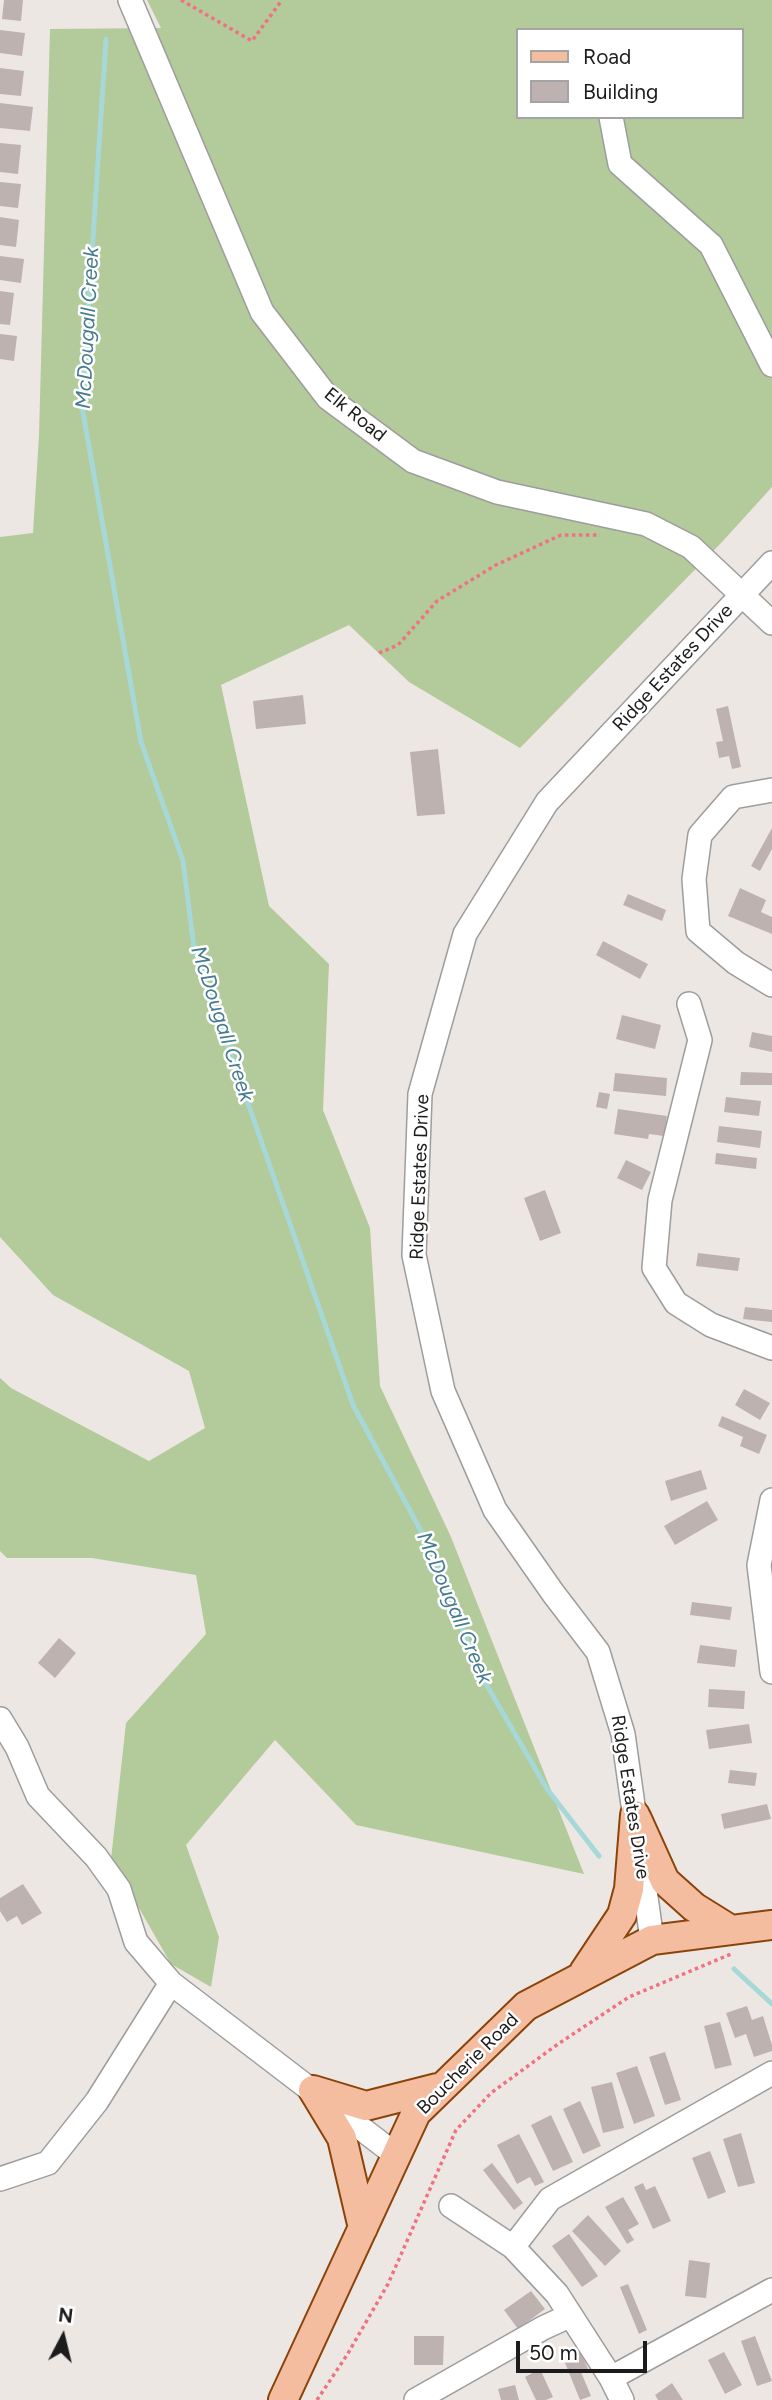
<!DOCTYPE html>
<html>
<head>
<meta charset="utf-8">
<style>
  body { margin:0 }
  #map { position:relative; width:772px; height:2400px; overflow:hidden; background:#ede7e3; font-family:Figtree,sans-serif }
  canvas { display:block }
  .legend { position:absolute; left:516px; top:28px; width:228px; height:91px; box-sizing:border-box; background:#fff; border:2px solid #a4a4a4; margin:0; padding:9px 12px; list-style:none; font-size:21px; color:#1c1c1c }
  .legend li { display:flex; align-items:center; gap:14px; height:35px }
  .legend b { width:35px; border:2px solid #a4a4a4 }
  .north { position:absolute; left:28px; top:2302px; width:70px; height:70px; -webkit-text-stroke:5px #fff; paint-order:stroke; rotate:7deg; font-size:19px; font-weight:700; line-height:28px; text-align:center; color:#1c1c1c }
  .north::after { content:''; display:block; margin:auto; width:24px; height:32px; background:#1c1c1c; clip-path:polygon(50% 0,100% 100%,50% 72%,0 100%) }
  .scale { position:absolute; left:516px; top:2341px; width:131px; height:32px; box-sizing:border-box; border:4px solid #1c1c1c; border-top:0; padding-left:9px; font-size:21px; line-height:24px; white-space:nowrap; color:#1c1c1c; -webkit-text-stroke:5px #fff; paint-order:stroke }
</style>
</head>
<body>
<div id="map">
<canvas width="772" height="2400"></canvas>
<ul class="legend">
<li><b style="height:9px;background:#f5bda0"></b>Road</li>
<li><b style="height:19px;background:#bdb2b0"></b>Building</li>
</ul>
<div class="north">N</div>
<div class="scale">50 m</div>
</div>
<script>
const context = document.querySelector('canvas').getContext('2d');
context.lineJoin = 'round';
function fill(path, color) { context.fillStyle = color; context.fill(path, 'evenodd'); }
function trace(path, color, width, dash) { context.strokeStyle = color; context.lineWidth = width; context.lineCap = dash ? 'butt' : 'round'; context.setLineDash(dash || []); context.stroke(path); }
function drawText(font, color, halo, rows, align = 'center') {
  context.font = font + ' Figtree,sans-serif'; context.lineWidth = 5; context.setLineDash([]); context.textBaseline = 'middle'; context.strokeStyle = halo; context.fillStyle = color; for (const [text, x, y, turn = 0] of rows) {
    context.save(); context.translate(x, y); context.rotate((+turn || 0) * Math.PI / 180); context.textAlign = isNaN(turn) ? turn : align; if (halo) context.strokeText(text, 0, 0); context.fillText(text, 0, 0); context.restore();
  }
}
fill(new Path2D(`
  M147 0H772V487L722 542 520 748 409 682 349 625 221 685 269 906 329 964 323 1110 370 1228 380 1386 451 1537 584 1874 356 1825 275 1740 186 1845 219 1937 211 1987 171 1964 111 1859 126 1723 206 1634 196 1575 92 1558H7L0 1551V1378L11 1388 149 1461 205 1428 189 1371 53 1295 0 1237V537L33 533 39 435 50 29 161 28ZM518 30H742V117H518Z`), '#b3ca9a');
trace(new Path2D(`
  M106 39 82 407 141 742 183 861 194 948 353 1405 436 1559 479 1672 547 1789 599 1856
  M734 1969 772 2004`), '#a6d8d8', 5);
fill(new Path2D(`
  M4 0H23L21 21 2 19Z
  M0 30 25 33 22 56 0 53Z
  M0 68 24 71 21 96 0 94Z
  M0 103 33 107 30 131 0 128Z
  M0 143 21 145 18 174 0 172Z
  M0 182 21 184 18 208 0 206Z
  M0 217 19 220 16 247 0 245Z
  M0 256 24 259 21 283 0 280Z
  M0 291 14 293 10 325 0 324Z
  M0 334 17 336 14 361 0 359Z
  M303 695 306 724 256 729 253 701Z
  M728 706 741 767 732 769 729 756 719 758 716 742 723 741 716 709Z
  M438 749 445 814 417 816 410 752Z
  M772 828V849L760 871 751 866Z
  M740 888 766 900 761 912 772 917V934L728 916Z
  M628 894 666 910 662 921 623 905Z
  M603 941 648 964 640 979 596 955Z
  M622 1015 661 1025 655 1049 616 1039Z
  M752 1032 772 1036V1052L749 1047Z
  M741 1072 772 1073V1085H740Z
  M615 1073 667 1078 666 1096 613 1091Z
  M599 1092 610 1094 607 1109 596 1107Z
  M726 1097 761 1101 759 1116 724 1112Z
  M618 1109 667 1116 664 1136 649 1134 648 1139 614 1134Z
  M719 1126 762 1131 760 1148 717 1142Z
  M716 1153 757 1158 756 1169 715 1164Z
  M626 1160 651 1172 642 1190 617 1178Z
  M545 1190 561 1233 540 1241 524 1198Z
  M698 1253 740 1258 738 1271 696 1266Z
  M745 1307 772 1310V1322L743 1319Z
  M744 1389 770 1403 760 1420 735 1405Z
  M722 1416 767 1435 759 1454 740 1446 743 1437 718 1426Z
  M701 1470 707 1489 671 1501 665 1481Z
  M707 1501 718 1520 675 1545 664 1526Z
  M692 1602 732 1607 730 1620 690 1615Z
  M59 1638 76 1653 55 1678 38 1663Z
  M700 1645 737 1650 735 1667 697 1663Z
  M709 1689 745 1691 744 1709 708 1707Z
  M749 1724 752 1743 709 1749 706 1730Z
  M730 1770 757 1773 755 1786 728 1783Z
  M767 1804 771 1819 724 1829 721 1814Z
  M23 1884 42 1913 22 1925 17 1916 7 1922 0 1911V1898Z
  M747 2006 752 2020 763 2016 772 2045V2051L754 2057 746 2034 735 2038 726 2013Z
  M720 2022 732 2065 715 2069 704 2026Z
  M665 2052 681 2100 665 2105 649 2057Z
  M637 2066 655 2116 634 2124 616 2073Z
  M612 2082 624 2128 603 2133 591 2087Z
  M580 2101 601 2146 583 2154 563 2109Z
  M551 2115 573 2162 553 2171 531 2125Z
  M741 2133 755 2183 738 2187 723 2139Z
  M519 2134 544 2182 535 2186 530 2177 517 2184 497 2145Z
  M710 2151 726 2192 708 2199 692 2158Z
  M492 2163 523 2203 514 2210 483 2170Z
  M643 2183 646 2190 655 2186 671 2221 653 2229 634 2187Z
  M623 2197 639 2224 628 2230 634 2240 627 2244 605 2207Z
  M588 2215 621 2251 605 2266 572 2231Z
  M569 2234 598 2276 582 2287 552 2246Z
  M689 2260 710 2263 706 2298 685 2296Z
  M628 2284 647 2330 639 2334 620 2287Z
  M531 2291 545 2309 518 2329 504 2310Z
  M414 2336H444L443 2365H414Z
  M755 2336 772 2381 757 2386 741 2341Z
  M578 2346 588 2369 581 2372 591 2396 580 2400 561 2353Z
  M724 2352 742 2385 725 2394 708 2360Z
  M540 2369 553 2397 546 2400H536L525 2377Z
  M672 2383 683 2400H658L655 2395Z
  M515 2385 519 2400H501L498 2389Z`), '#bdb2b0');
const minor = new Path2D(`
  M130 0 262 312 328 398 413 461 497 492 646 524 691 547 772 623
  M611 117 620 164 711 245 772 365
  M772 790 733 797 700 835 694 879 698 931 736 963 772 985
  M689 1004 700 1040 660 1200 654 1268 676 1303 711 1325 772 1348
  M772 1500 759 1565 772 1672
  M0 1719 17 1747 38 1796 96 1857 119 1889 136 1942 171 1983 396 2155
  M652 1940 623 1734 598 1652 553 1593 495 1510 443 1391 414 1255 420 1094 465 934 547 802 772 563
  M0 2179 48 2163 97 2101 171 1983
  M451 2206 513 2247 557 2294 611 2378 622 2400
  M513 2247 550 2199 772 2073
  M611 2378 772 2290
  M416 2400 543 2328 569 2316`);
const major = new Path2D(`
  M637 1819 665 1881 694 1907 731 1930
  M584 1972 622 1915 629 1889 635 1815
  M313 2090 342 2138 363 2228
  M313 2090 366 2106 437 2088
  M283 2400 416 2113 526 2006 652 1940 772 1925`);
trace(minor, '#9d9d9d', 26);
trace(major, '#8b430a', 32);
trace(new Path2D(`
  M181 0 252 41 282 0
  M379 653 398 645 437 601 496 565 561 535H600
  M317 2400 347 2355 388 2284 456 2130 491 2093 558 2044 629 1997 731 1954`), '#f07181', 3.5, [3.5, 3.5]);
trace(minor, '#fff', 23);
trace(major, '#f5bda0', 28);
drawText('19px', '#1c1c1c', '#fff', [
  ["Elk Road",355,415,39],
  ["Ridge Estates Drive",673,668,-47],
  ["Ridge Estates Drive",420,1177,-88],
  ["Ridge Estates Drive",630,1797,81],
  ["Boucherie Road",468,2064,-45]
]);
drawText('italic 21px', '#477b8f', '#fff', [
  ["McDougall Creek",88,328,-87],
  ["McDougall Creek",222,1024,72],
  ["McDougall Creek",454,1608,67]
]);
</script>
</body>
</html>
